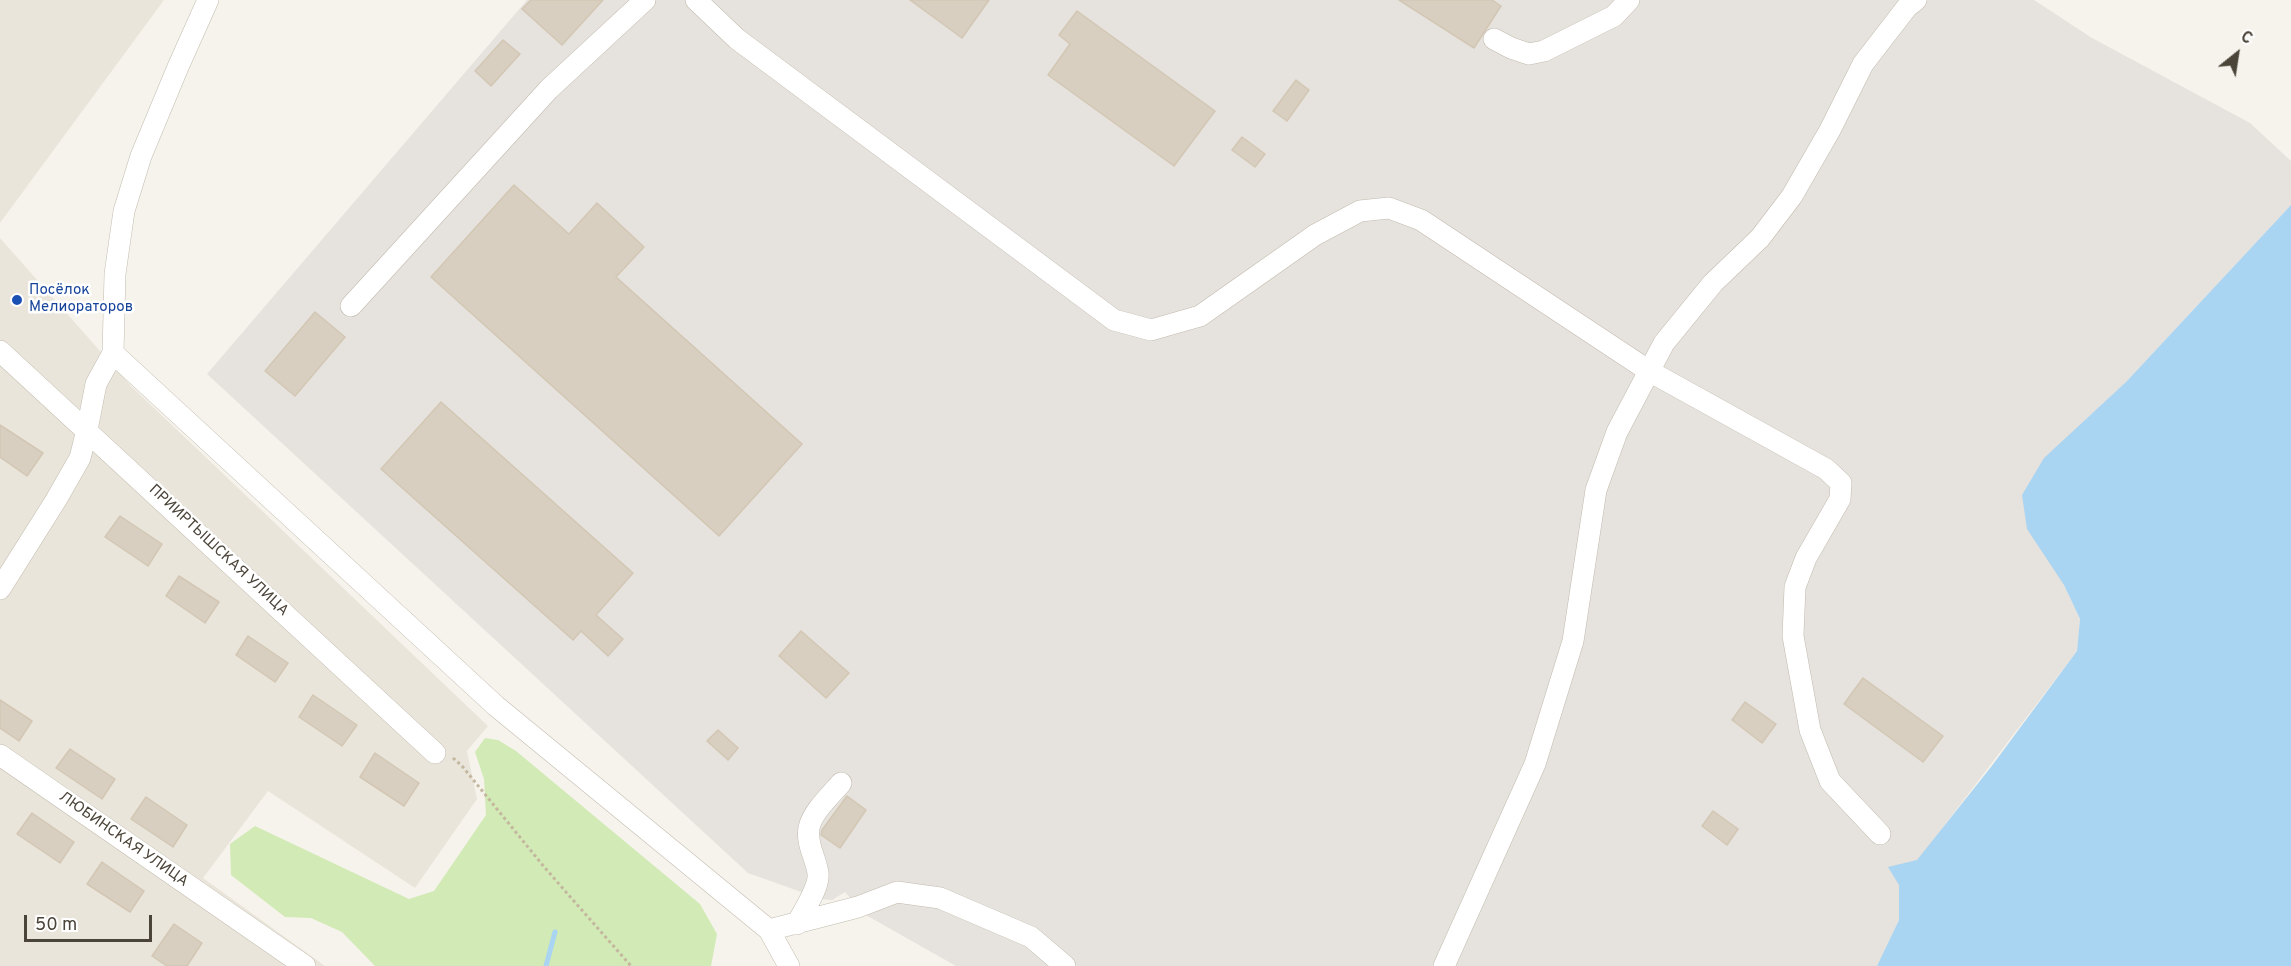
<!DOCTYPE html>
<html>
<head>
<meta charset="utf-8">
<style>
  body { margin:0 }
  #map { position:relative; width:2291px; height:966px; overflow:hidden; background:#f6f3ec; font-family:Overpass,sans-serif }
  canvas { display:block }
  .north { position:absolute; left:2207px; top:24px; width:60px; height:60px; -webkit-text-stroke:4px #fff; paint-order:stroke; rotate:30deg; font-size:16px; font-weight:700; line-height:24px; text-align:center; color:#4b4439 }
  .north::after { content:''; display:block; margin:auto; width:21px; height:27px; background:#4b4439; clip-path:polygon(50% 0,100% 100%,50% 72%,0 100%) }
  .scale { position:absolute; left:24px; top:915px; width:128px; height:27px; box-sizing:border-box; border:3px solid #4b4439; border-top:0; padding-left:8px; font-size:18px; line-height:21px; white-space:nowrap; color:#4b4439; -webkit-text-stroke:4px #fff; paint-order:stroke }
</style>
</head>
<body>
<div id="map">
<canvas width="2291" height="966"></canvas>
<div class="north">С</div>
<div class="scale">50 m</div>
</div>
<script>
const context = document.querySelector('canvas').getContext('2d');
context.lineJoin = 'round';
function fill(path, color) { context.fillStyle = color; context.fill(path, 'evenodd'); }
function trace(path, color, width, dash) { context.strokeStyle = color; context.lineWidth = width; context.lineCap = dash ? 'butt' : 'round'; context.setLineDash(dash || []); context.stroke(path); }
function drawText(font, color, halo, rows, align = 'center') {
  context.font = font + ' Overpass,sans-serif'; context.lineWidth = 5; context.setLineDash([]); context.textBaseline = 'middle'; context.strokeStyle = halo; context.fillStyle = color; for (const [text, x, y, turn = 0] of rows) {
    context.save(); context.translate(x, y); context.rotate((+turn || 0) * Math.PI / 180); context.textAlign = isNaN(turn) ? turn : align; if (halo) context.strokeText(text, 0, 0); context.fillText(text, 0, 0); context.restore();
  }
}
fill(new Path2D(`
  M0 0H164L0 223Z
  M0 238 131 386 488 726 467 751 477 799 415 888 268 791 203 878 325 966H0Z`), '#eae5da');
fill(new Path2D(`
  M527 0H2034L2092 38 2250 123 2291 161V205L2126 382 2045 458 2064 585 2080 619 2077 651 1899 885V920L1877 966H956L864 914 845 892 832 900 821 899 748 873 207 374Z`), '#e6e2dd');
fill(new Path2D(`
  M485 738 498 740 516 751 700 904 717 934 711 966H375L342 932 311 918 285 917 231 875 230 844 255 826 409 899 434 891 486 815 484 779 475 752Z`), '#d2eab5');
fill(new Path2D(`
  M2291 205V966H1877L1899 920V885L1888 867 1917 860 1991 767 2077 651 2080 619 2064 585 2027 529 2022 495 2044 458 2126 382Z`), '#a9d4f2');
trace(new Path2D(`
  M546 966 555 932`), '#a9d4f2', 5);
const building = new Path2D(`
  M531 0H603L562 45 522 9Z
  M910 0H989L962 38Z
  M1399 0H1492L1501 6 1474 48Z
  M1077 11 1215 111 1174 166 1048 75 1070 44 1059 35Z
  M503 40 520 54 491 86 475 71Z
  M1296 80 1309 90 1287 121 1273 111Z
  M1242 137 1265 154 1255 167 1232 150Z
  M514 185 569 234 597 203 644 247 616 277 802 444 719 536 431 277Z
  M315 312 345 337 295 396 265 371Z
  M441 402 633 573 596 615 623 639 608 656 581 631 573 640 381 469Z
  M0 425 43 453 27 476 0 457Z
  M120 516 162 544 148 566 105 537Z
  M179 576 219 602 205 623 166 596Z
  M801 631 849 673 826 698 779 656Z
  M248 636 288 663 275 682 236 655Z
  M1863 678 1943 736 1923 762 1844 704Z
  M313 695 357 725 342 746 299 717Z
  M0 700 32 721 19 741 0 728Z
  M1745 702 1776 724 1762 743 1732 720Z
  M718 730 738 748 728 760 707 741Z
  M70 749 115 779 102 799 56 768Z
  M375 753 419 783 404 806 360 777Z
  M847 796 866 810 840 848 821 835 822 830Z
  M146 797 187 825 173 847 131 819Z
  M1713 811 1738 829 1727 845 1702 826Z
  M32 813 74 842 60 863 17 834Z
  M102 862 144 891 130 912 87 884Z
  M174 924 202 943 187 966H167L152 956Z`);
fill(building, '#d8cfc1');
trace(building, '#d3c7b4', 1.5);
const minor = new Path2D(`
  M696 0 737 39 1114 320 1151 330 1200 316 1315 235 1360 211 1389 208 1421 220 1649 371 1826 469 1841 483 1840 499 1806 558 1795 587 1793 636 1810 730 1830 781 1880 834
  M1494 39 1511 48 1529 54 1544 51 1614 16 1629 0
  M351 306 549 89 645 0
  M0 351 435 753
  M113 353 496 706 769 930 789 966
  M0 589 56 500 80 458 87 430 96 384 113 353 115 274 124 211 141 156 178 67 208 0
  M0 755 305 966
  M797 924C803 911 820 887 818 873 816 858 806 844 809 828 812 812 831 795 841 783
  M769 930 858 907 897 892 940 898 1031 937 1065 966
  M1444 966 1535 764 1573 641 1596 490 1617 432 1664 343 1713 283 1760 238 1792 196 1830 130 1863 64 1907 7 1916 0`);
trace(minor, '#c2bbae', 22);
trace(new Path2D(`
  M453 758 462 766 545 868 631 966`), '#c4b79f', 3, [3, 3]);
trace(minor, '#fff', 21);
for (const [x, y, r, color] of [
  [17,300,6,"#1a4fb4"]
]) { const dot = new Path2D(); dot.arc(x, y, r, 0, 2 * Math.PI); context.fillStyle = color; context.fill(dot); trace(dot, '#fff', 2); }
drawText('15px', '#164399', '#fff', [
  ["Посёлок",29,291],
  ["Мелиораторов",29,308]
], 'left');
drawText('15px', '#4b4439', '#fff', [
  ["ПРИИРТЫШСКАЯ УЛИЦА",218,551,43],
  ["ЛЮБИНСКАЯ УЛИЦА",123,840,35]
]);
</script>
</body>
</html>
